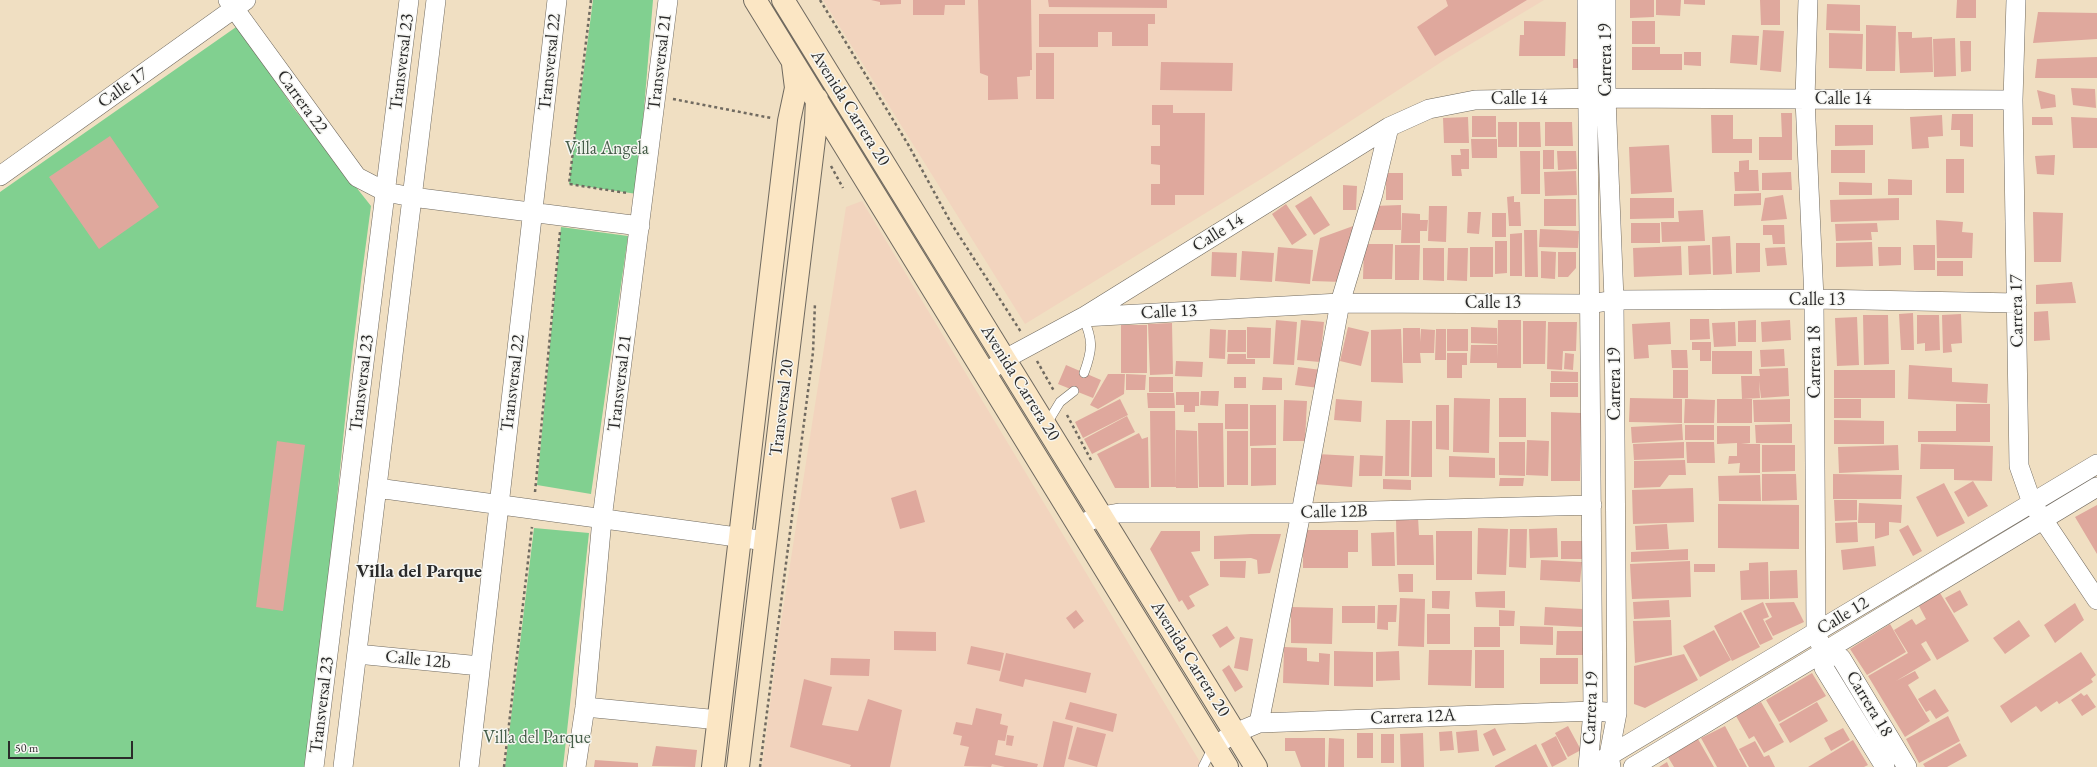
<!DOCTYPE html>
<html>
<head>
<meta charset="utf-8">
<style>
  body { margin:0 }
  #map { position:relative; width:2097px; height:767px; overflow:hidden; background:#f0dfc2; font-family:"EB Garamond",serif }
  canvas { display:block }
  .scale { position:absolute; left:8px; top:741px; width:125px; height:18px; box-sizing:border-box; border:2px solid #2b2b2b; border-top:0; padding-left:5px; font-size:12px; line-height:14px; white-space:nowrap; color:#2b2b2b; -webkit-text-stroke:3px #f6f6f2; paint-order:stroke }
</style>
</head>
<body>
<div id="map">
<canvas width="2097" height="767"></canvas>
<div class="scale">50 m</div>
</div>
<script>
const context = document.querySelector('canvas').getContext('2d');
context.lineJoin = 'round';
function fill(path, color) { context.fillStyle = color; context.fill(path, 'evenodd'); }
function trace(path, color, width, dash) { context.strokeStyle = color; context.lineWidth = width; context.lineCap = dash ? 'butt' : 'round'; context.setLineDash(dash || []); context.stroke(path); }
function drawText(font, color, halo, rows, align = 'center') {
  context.font = font + ' "EB Garamond",serif'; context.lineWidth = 3; context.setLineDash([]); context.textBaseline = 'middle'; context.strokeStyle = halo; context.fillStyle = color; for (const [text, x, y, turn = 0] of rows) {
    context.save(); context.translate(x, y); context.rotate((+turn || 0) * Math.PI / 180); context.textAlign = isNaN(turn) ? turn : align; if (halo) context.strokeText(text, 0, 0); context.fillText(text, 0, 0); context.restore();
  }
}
fill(new Path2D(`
  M823 0H1544L1449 57 1266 176 1025 324Z
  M862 201 1203 767H762L779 635 846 207Z`), '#f2d4be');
fill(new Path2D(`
  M593 0H653L637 194 569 184Z
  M239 25 292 106 371 206C345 392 329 580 313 767H0V192Z
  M561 227 628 236 591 494 537 485Z
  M534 528 589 533 563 767H505Z`), '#81d090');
fill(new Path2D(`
  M871 0H901V4L880 5V2Z
  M913 0H965V5H945L944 15H913Z
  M978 0H1031L1032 70H1030V76L1017 77 1018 99 988 100V76L980 73Z
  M1048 0H1167V8L1049 7Z
  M1446 0H1527L1435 56 1417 27 1448 6Z
  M1630 0H1654V17L1630 18Z
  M1656 0H1681L1680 16 1656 15Z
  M1684 0H1705V5L1684 4Z
  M1760 0H1780V25H1761Z
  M1957 0H1976V18H1956Z
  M1827 4 1860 5V31L1826 30Z
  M2038 12 2097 13V39L2033 43Z
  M1039 14H1155V24H1148V46H1112V32H1098V47H1039Z
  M1524 21 1566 22 1565 56H1519L1520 35H1524Z
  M1632 21H1655V44H1632Z
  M1866 25 1896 26 1895 71H1866Z
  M1763 30 1784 31 1781 72 1760 70Z
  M1898 32H1912V38L1932 37 1933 72 1900 73Z
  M1829 33 1863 34 1862 69 1829 68Z
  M1732 35 1759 36 1757 65 1730 63Z
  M1955 38 1956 76 1934 77 1933 39Z
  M1960 41H1971V71L1961 72Z
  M1632 47H1660V54H1682V70H1632Z
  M1684 52H1701V66L1684 65Z
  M1036 53H1054V99H1036Z
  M2097 57V78H2035L2037 59Z
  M1573 59H1581V68H1573Z
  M1161 62 1233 63 1232 91 1160 90Z
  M2071 88 2095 89 2096 108 2073 105Z
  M2037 90 2055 95 2056 107 2041 109Z
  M1152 105H1173V113H1205L1204 195H1175V205H1151V184H1160V165L1151 164V146H1160V125H1152Z
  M1781 113H1792V160H1759V137H1782Z
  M1952 114H1973V147L1960 146V130H1951Z
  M1711 115H1733V139H1752V153H1712Z
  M1942 115 1943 136 1928 137 1929 148 1912 149 1910 117Z
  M1472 116H1496V137H1472Z
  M1468 117 1469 143H1444L1443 118Z
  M2032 117H2052L2053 125H2032Z
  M2071 117 2097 118V148H2073Z
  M1498 122H1517V147H1498Z
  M1519 122H1540L1541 147H1519Z
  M1545 122H1572L1573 146H1545Z
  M1835 125H1873V145L1835 146Z
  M110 136 159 207 99 249 49 177Z
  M1471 139H1497V158H1472Z
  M1669 145 1672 192 1631 194 1629 147Z
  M1460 149H1469V169H1461L1462 176H1452L1451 155H1461Z
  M1543 150H1554V169H1543Z
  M1831 150H1865V173H1831Z
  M1520 151H1540V194H1521Z
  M1557 151H1576L1577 169 1558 170Z
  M2055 155 2054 175 2037 174 2035 156Z
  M1946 159H1964V193H1946Z
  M1749 160V170H1758L1759 191H1735L1734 172H1739V161Z
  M1576 171 1577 195 1545 196 1544 172Z
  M1791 172 1792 190H1762V173Z
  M1386 173H1403V200H1386Z
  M1888 179 1912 180V195H1888Z
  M1839 182 1872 183V195H1839Z
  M1343 185 1357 186 1356 210H1343Z
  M1761 193V205L1734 206V194Z
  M1783 195 1787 219 1761 221 1765 198Z
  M1311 196 1330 225 1314 235 1295 206Z
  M1514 196V202H1520L1521 226H1509L1507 197Z
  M1630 198H1674V218L1630 219Z
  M1899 198V220L1831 222 1830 200Z
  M1544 199H1576V226H1544Z
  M1286 204 1307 235 1292 245 1272 214Z
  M1401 205V230H1373V206Z
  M1429 206H1447L1446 242 1428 241Z
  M1703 210 1705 241 1662 242 1661 222H1679L1678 211Z
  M1468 212H1481L1479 234 1467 233Z
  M2033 212 2063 213 2061 262H2034Z
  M1402 213 1420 214V220H1428L1427 231H1420V243H1401Z
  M1492 213H1506V237H1492Z
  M1936 220 1963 222 1962 232 1973 233 1972 258H1937Z
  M1631 223H1660V243H1631Z
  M1877 223 1878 232H1871L1872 240 1836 241 1835 224Z
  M1356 225 1342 282 1312 281 1320 238Z
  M1763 225H1784L1785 244H1773L1772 235H1763Z
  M1540 229 1579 231 1578 248 1539 247Z
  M1524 230H1537L1538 277H1525Z
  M1522 233V276H1510V234Z
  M1730 236 1732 274 1713 275 1712 237Z
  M1495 241H1507V273L1495 274Z
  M1872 242 1873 266 1836 267V243Z
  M1736 243H1760V272L1736 273Z
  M1364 244H1393L1392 279H1363Z
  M1395 245H1420L1419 280H1395Z
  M1710 245 1711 274 1689 275 1688 246Z
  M1913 245H1935V270H1914Z
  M1681 246 1682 275 1634 277 1633 248Z
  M1278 247 1313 250 1310 284 1275 281Z
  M1470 247H1493V277H1470Z
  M1785 247 1787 265 1767 266 1765 248Z
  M1878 247H1901V265L1879 266Z
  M1423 248H1444V281L1423 280Z
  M1448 248H1468L1467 281 1447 280Z
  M1242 251 1274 253 1272 282 1240 280Z
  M1541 251 1556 252 1555 279 1541 278Z
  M1212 252 1237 253 1236 277 1211 276Z
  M1558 252H1576V268L1568 277H1558Z
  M1937 261H1963V276H1937Z
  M2072 282 2076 303 2036 304V285Z
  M2048 311 2050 340 2034 341V312Z
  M1913 313 1914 350H1901L1899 314Z
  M1961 314 1962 343 1951 344 1952 352 1943 353 1942 315Z
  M1863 315H1888L1889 364 1864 365Z
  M1917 315H1939L1940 350 1925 351V343L1917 344Z
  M1857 317 1859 365 1837 366 1835 318Z
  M1690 319H1709L1710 339 1690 340Z
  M1276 320 1297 322 1294 365 1273 364Z
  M1301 320 1324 322 1320 362 1297 360Z
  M1498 320H1521V368H1497V363H1470L1471 345H1497V359Z
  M1756 320V342H1738V321Z
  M1790 320 1791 340 1762 342 1761 322Z
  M1523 321H1546L1545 364H1523Z
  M1548 322H1577L1576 351H1563L1562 370 1547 369Z
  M1670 322 1671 344 1648 345 1649 358 1634 359 1632 324Z
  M1735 322 1736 346 1714 347 1712 323Z
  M1172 323 1173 374 1150 375 1148 324Z
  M1121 325H1147V373H1121Z
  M1247 327 1271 328 1270 358H1247Z
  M1348 327 1369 332 1361 366 1340 361Z
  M1471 327 1497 328V344L1471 343Z
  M1403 328H1420V342L1421 329 1435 330 1434 353H1420L1421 363H1403Z
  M1210 329 1226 330 1225 359 1209 358Z
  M1401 329 1403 383 1371 382V330Z
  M1436 329H1446V360H1435Z
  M1447 329H1468V351H1447Z
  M1228 330H1246V352H1227Z
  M1692 342H1711V361H1700V350H1692Z
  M1784 349 1785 366 1761 367 1760 350Z
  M1671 350H1687L1688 368H1672Z
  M1712 351H1752V374H1712Z
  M1447 353H1467V365H1462V378H1447Z
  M1565 353 1574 354 1573 370 1564 369Z
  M1228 354H1246V359H1255V364H1227Z
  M1176 361 1203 362 1202 377 1175 376Z
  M1066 365 1101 380 1093 398 1058 384Z
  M1909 365 1952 368V382L1988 384 1987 403 1908 399Z
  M1298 367 1321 370 1319 388 1295 385Z
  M1788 368 1789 396 1761 398 1759 381 1760 398 1742 399 1741 376H1760L1759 369Z
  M1673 370H1688V398H1673Z
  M1834 370H1895V398H1834Z
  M1551 371 1578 372V382H1551Z
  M1108 374H1125L1124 394 1098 409 1090 405Z
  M1126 374 1146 375 1145 390H1126Z
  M1149 377H1173V392H1149Z
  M1234 377H1246V388H1234Z
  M1263 377 1282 378V390H1262Z
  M1550 383H1578V397H1550Z
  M1201 391H1219L1218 406 1200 405Z
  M1176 392H1199V406H1195V412H1184V405H1176Z
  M1147 393H1174L1175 408H1148Z
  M1454 398 1490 399 1489 453 1453 452Z
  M1499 398H1526V437H1499Z
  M1630 398 1682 399V423L1629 422Z
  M1120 399 1128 415 1083 438 1075 422Z
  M1336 399 1362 401 1361 422 1334 420Z
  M1685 399 1715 400 1714 423H1684Z
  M1717 399H1752V423H1717Z
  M1790 399V422H1754L1753 400Z
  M1834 399H1861V418H1834Z
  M1284 400 1307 401 1305 441H1283Z
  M1225 404H1248V429H1225Z
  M1956 404H1990V442H1918V431H1956Z
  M1250 405H1276V445L1250 446Z
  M1436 405H1449V450L1436 449Z
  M1150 411H1175L1176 487H1151Z
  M1551 412 1581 413 1580 481H1551Z
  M1127 416 1135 432 1092 454 1084 439Z
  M1386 420H1410L1409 476H1385Z
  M1834 420 1884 421V444H1834Z
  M1412 421H1432V477H1411Z
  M1198 423H1223L1224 487H1199Z
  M1682 424 1683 440 1632 443 1631 427Z
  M1792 424V443H1756L1755 425Z
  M1685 425H1714V440H1685Z
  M1717 426H1750V443L1741 444H1760V473H1739L1740 463 1728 464 1729 456H1737V443L1717 444Z
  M1176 430 1197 431 1198 488H1176Z
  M1227 431H1248V485H1227Z
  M1139 433 1142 439 1148 437 1149 488H1115L1097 454Z
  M1527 440 1549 441 1548 476 1526 475Z
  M277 441 305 445 283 611 256 607Z
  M1499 442H1525V476L1499 475Z
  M1684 442V458L1634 460 1633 444Z
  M1686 442H1714L1715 463H1687Z
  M1921 444 1993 446 1992 481 1954 480V469H1920Z
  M1762 445H1795V471L1762 472Z
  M1898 445 1899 470 1839 473 1838 447Z
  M1251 448H1276V485L1251 486Z
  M1317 454 1354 456 1352 487 1315 484Z
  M1360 455 1383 456 1382 476H1359Z
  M1449 456 1495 458V478L1449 477Z
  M1685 460 1686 475H1669L1660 487 1634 488V461Z
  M1762 474H1796L1797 500 1762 501Z
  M1833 474 1902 475 1901 499H1833Z
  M1760 475 1761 501H1719L1718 476Z
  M1500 478H1524L1523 486H1499Z
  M1383 479 1411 480V490L1383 489Z
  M1973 481 1988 506 1968 517 1954 492Z
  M1944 483 1965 523 1937 537 1916 497Z
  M1693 488 1694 522 1633 524 1632 490Z
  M916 490 925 522 900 529 891 498Z
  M1834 500H1857V520L1835 521Z
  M1859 503 1902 505 1901 523 1889 522V535L1875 539V523H1858Z
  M1718 504 1799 505V549L1718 548Z
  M2097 505V554L2075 517Z
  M1396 517H1418L1419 535H1433L1434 565H1397Z
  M1857 522 1858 542 1836 543 1835 523Z
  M1667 524 1669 549 1636 550 1635 526Z
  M1908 525 1922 551 1913 556 1899 530Z
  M1478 528 1508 529 1506 575 1477 574Z
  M1557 528 1558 557 1530 558 1529 529Z
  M1510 529H1527L1526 568 1509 567Z
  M1303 530H1358V552H1348V568H1303Z
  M1161 531H1200V551L1191 552 1209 585 1189 596 1195 606 1188 610 1182 600 1179 602 1150 549Z
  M1436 531H1472V580H1436Z
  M1394 532 1395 566H1372L1371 533Z
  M1251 534H1281L1270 573 1258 574 1257 560 1251 558 1214 559V536Z
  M1561 541H1583V559H1561Z
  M1874 546 1876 566 1843 570 1841 550Z
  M1688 549V560L1631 562V552Z
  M1541 560 1582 562 1580 582 1540 580Z
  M1220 561H1246L1245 578 1220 577Z
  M1690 561 1691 597 1632 599 1630 564Z
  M1768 562 1769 599 1741 600 1740 571 1749 570V563Z
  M1694 564H1715V572H1694Z
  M1797 570 1798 598 1770 599V571Z
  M1398 574H1413V592H1399Z
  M1960 590 1968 605 1954 613 1945 598Z
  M1432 591H1450L1449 609 1432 608Z
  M1505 591V608L1476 607 1475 592Z
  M1940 593 1969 641 1937 660 1926 641 1921 644 1931 660 1896 681 1915 671 1919 678 1908 685 1930 721 1905 737 1868 676 1908 653 1894 630 1912 619 1916 625 1926 619 1919 606Z
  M1400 598 1425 599 1424 647 1398 646Z
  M1669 600 1670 617 1634 619 1633 602Z
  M1763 602 1769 617 1763 619 1773 639 1760 645 1743 611Z
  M1794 602 1804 622 1773 636 1765 621 1772 617 1765 603Z
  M2075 603 2084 620 2055 643 2044 625Z
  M1378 605H1397L1396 622H1388V630L1377 629Z
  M1342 606H1375V623H1342Z
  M1291 607 1333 608 1332 644 1291 643Z
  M1545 607 1583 609 1582 627 1544 625Z
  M1076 610 1084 621 1074 629 1066 618Z
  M1499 610 1515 611 1514 626H1499Z
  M1741 612 1760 647 1732 661 1714 626Z
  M1427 614H1450V644H1427Z
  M1671 620 1672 655 1635 663 1633 621Z
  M2019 620 2030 636 2005 654 1993 638Z
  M1890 624 1906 652 1867 675 1850 649Z
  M1227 626 1235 638 1220 648 1212 635Z
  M1520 626 1553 627V645L1520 644Z
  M1474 627H1500V647H1474Z
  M1714 630 1731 660 1700 677 1683 646Z
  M894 631 936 632V651L894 650Z
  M1557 631H1583V655H1556Z
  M1240 637 1253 639 1248 671 1234 668Z
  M971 646 1004 653 1000 671 967 664Z
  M1284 647 1307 648V661L1319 662V653L1330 654 1329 685 1283 683Z
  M1429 650H1472L1471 686 1428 685Z
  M1475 650H1504V688H1475Z
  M1334 651 1373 652V687L1334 686Z
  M1399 651 1400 680 1376 681V652Z
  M2081 652 2096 675 2091 679 2093 682 2059 704 2057 701 2041 712 2036 706 2011 723 2000 706Z
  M1006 653 1091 673 1086 693 1025 679 1023 687 999 681Z
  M1684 654 1698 680 1645 708 1634 704V666Z
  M831 658 870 659 869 676 830 675Z
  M1540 658H1578V684H1540Z
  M1229 665 1243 687 1235 692 1222 670Z
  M1812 673 1826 696 1779 722 1766 700Z
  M804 679 832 687 822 725 858 731 868 699 902 710 890 767H850L851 765 790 747Z
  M1935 689 1949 711 1936 719 1930 710 1926 712 1918 699Z
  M2081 693 2084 696 2087 694 2096 707 2082 716 2071 700Z
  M1070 702 1117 714 1113 732 1065 719Z
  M1761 702 1784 742 1764 753 1754 736 1749 739 1736 716Z
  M1817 702 1828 721 1790 743 1779 724Z
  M976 708 1002 714 1000 724 1008 726 1005 741 998 740 995 755 1038 764 1037 767H1005L992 764 991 767 964 766 969 747 960 745 962 736 953 734 956 722 972 725Z
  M1948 716 1960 741 1919 763 1906 739Z
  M1053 721 1073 726 1064 767H1043Z
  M1568 726 1581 750 1568 757 1555 733Z
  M1725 726 1747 767H1717L1701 738Z
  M1077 727 1106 734 1097 767 1068 759Z
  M1495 728 1506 750 1493 756 1483 734Z
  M1843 728 1850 740 1831 751 1824 738Z
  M1477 730 1479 751 1458 753 1456 732Z
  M1452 731 1454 750 1440 751 1439 732Z
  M1357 733H1373V758H1357Z
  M1423 733 1424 767H1401L1400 734Z
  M1381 734H1394V763H1381Z
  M1007 735 1014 736 1012 746 1006 745Z
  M1556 736 1567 759 1552 767 1541 744Z
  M1285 738H1325V767H1301L1295 751H1285Z
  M1329 738 1344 739V767H1328Z
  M1698 739 1714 767H1674L1668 757Z
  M1853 740 1868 765 1864 767H1808Z
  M1755 741 1764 757 1769 755 1775 767H1749L1739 749Z
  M1960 743 1967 756 1947 767H1925L1923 764Z
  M1536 744 1548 767H1495V766Z
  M656 746 697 750 695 767 652 766Z
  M595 760 638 763V767H594Z
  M1667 762 1669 767H1659Z`), '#dfa89d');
const lane = new Path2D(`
  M1083 317C1093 340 1093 349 1084 373
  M1046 425 1060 402 1074 391
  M1203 767 1213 747`);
const street = new Path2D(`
  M228 0 357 177 386 192 412 197 640 226
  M1587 0 1593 711 1588 767
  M1606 0V98L1614 300 1617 713 1609 755 1611 767
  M1808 0 1805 99 1814 299 1816 632 1823 652 1824 668 1885 767
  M2016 0 2013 100 2019 466 2032 503 2097 600
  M0 176 246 0
  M1085 316 1389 127 1429 109 1475 100 1606 98 2013 100
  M985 374 1005 359 1083 317 1340 303 1590 304 1614 300 1814 299 2017 303
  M377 488 766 541
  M1078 525 1102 516 1119 513H1301L1592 505
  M1823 652 1841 658 1907 767
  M357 654 480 666
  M585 707 719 720
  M1259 723 1301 513 1340 303 1373 194 1389 127
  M1214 746 1235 733 1259 723 1593 711 1606 712
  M1602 760 2097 464
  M314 767 409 0
  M343 767 436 0
  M469 767 557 0
  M576 767 585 707 602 519 668 0
  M1633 767 2097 487`);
const secondary = new Path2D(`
  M755 0 1227 767
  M783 0 1256 767
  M713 767 789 121 796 88 793 64
  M738 767 816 123 817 99`);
trace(lane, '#706a60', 10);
trace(street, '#706a60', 20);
trace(secondary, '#706a60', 24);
trace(new Path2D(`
  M591 0 569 184 627 193
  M820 0 909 146 951 223 1021 332
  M673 99 771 118
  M831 166 843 188
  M1037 361 1054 391
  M1067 415 1091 460
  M535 492 560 232
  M504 767 532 527
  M760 767 813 352 815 303`), '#706a60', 2.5, [3, 3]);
trace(lane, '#fff', 9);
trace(street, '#fff', 19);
trace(secondary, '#fbe6c4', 22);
drawText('18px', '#2b2b2b', '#f6f6f2', [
  ["Carrera 19",1606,60,-90],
  ["Transversal 23",402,62,-83],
  ["Transversal 22",550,62,-84],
  ["Transversal 21",660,62,-83],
  ["Calle 17",123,88,-35],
  ["Calle 14",1519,99],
  ["Calle 14",1843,99],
  ["Carrera 22",302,102,54],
  ["Avenida Carrera 20",850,108,58],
  ["Calle 14",1218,233,-32],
  ["Calle 13",1817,300],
  ["Calle 13",1493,303],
  ["Carrera 17",2017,311,-91],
  ["Calle 13",1169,312,-3],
  ["Carrera 18",1815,362,-90],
  ["Transversal 23",362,383,-83],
  ["Transversal 22",513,383,-83],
  ["Transversal 21",620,383,-83],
  ["Avenida Carrera 20",1020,383,58],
  ["Carrera 19",1615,384,-90],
  ["Transversal 20",782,408,-83],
  ["Calle 12B",1334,512,-1],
  ["Calle 12",1843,616,-31],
  ["Avenida Carrera 20",1190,659,58],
  ["Calle 12b",418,660,6],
  ["Carrera 18",1869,704,59],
  ["Transversal 23",322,705,-83],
  ["Carrera 19",1591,708,-88],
  ["Carrera 12A",1413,717,-2]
]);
drawText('18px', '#455d49', '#f6f6f2', [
  ["Villa Angela",607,149],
  ["Villa del Parque",537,738]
]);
drawText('bold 19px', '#2b2b2b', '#f6f6f2', [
  ["Villa del Parque",419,572]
]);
</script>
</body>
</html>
